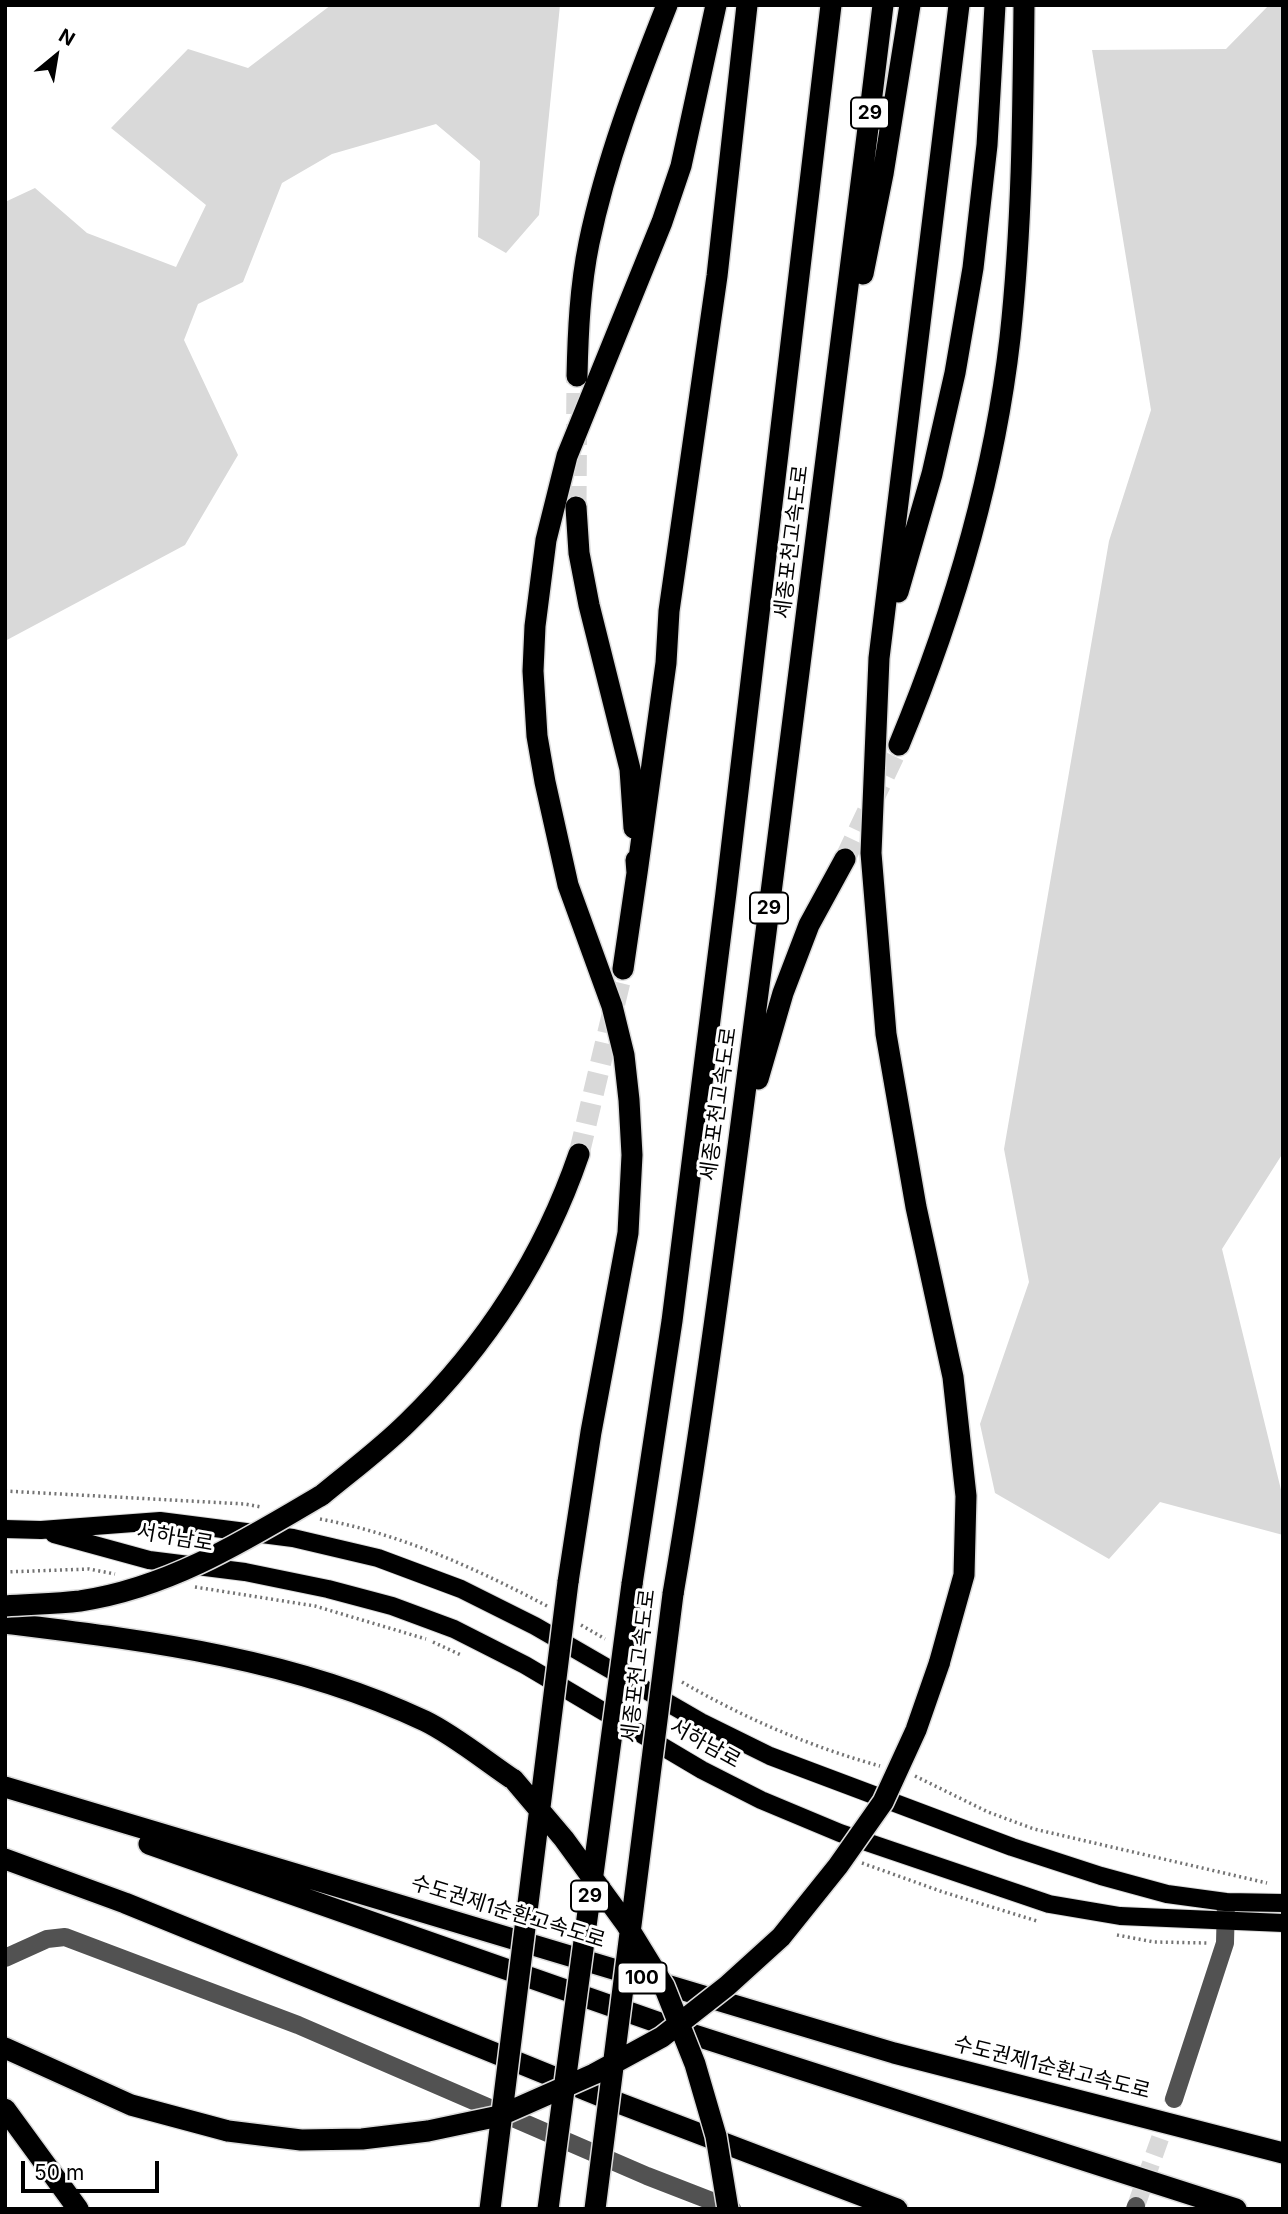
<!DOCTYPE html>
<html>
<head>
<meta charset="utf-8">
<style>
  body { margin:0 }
  #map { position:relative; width:1288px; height:2214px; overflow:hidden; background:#fff; font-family:Inter,sans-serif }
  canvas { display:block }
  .frame { position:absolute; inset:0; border:7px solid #000; pointer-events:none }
  .north { position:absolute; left:21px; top:21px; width:70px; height:70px; -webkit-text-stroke:5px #fff; paint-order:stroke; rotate:30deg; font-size:19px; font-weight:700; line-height:28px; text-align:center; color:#000 }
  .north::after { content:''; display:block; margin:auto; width:24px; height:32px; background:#000; clip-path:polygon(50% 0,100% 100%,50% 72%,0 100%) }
  .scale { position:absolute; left:21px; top:2161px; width:138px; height:32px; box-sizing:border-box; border:4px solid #000; border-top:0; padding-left:9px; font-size:21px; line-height:24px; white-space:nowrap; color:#000; -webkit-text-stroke:5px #fff; paint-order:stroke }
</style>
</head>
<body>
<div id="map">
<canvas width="1288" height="2214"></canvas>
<div class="frame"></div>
<div class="north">N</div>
<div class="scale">50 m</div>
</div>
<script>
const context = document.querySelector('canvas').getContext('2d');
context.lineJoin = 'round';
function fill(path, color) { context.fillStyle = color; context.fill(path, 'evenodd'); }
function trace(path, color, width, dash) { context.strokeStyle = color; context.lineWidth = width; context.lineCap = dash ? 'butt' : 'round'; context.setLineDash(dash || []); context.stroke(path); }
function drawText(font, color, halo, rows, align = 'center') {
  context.font = font + ' Inter,"Noto Sans KR",sans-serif'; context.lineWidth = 6; context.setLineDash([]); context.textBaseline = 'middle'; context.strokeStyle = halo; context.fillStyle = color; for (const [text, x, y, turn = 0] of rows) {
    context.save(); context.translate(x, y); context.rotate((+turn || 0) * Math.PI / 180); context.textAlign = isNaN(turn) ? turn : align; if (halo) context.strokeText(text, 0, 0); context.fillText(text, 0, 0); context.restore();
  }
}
fill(new Path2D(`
  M331 5H560L539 215 506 253 478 237 480 161 436 124 332 154 282 183 243 282 198 304 184 340 238 455 185 545 5 641V202L35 188 87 233 176 267 206 205 111 128 188 49 248 68Z
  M1269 5H1283V1153L1222 1249 1283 1498V1535L1160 1502 1109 1559 995 1493 980 1424 1029 1282 1004 1149 1109 541 1151 410 1092 50 1226 49Z`), '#d9d9d9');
trace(new Path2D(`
  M1136 2206 1174 2099`), '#d9d9d9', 18, [18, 9]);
trace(new Path2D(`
  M576 507 577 376
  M845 859 899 745
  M579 1154 623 969`), '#d9d9d9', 21, [21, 10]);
const major = new Path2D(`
  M5 1529 41 1530 160 1521 293 1538 378 1558 461 1589 535 1626 701 1722 770 1756 1012 1847 1101 1876 1167 1894 1226 1902 1283 1903
  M54 1534 149 1560 245 1572 328 1589 392 1606 454 1629 525 1665 702 1770 761 1800 840 1833 1049 1904 1120 1916 1283 1923`);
const highway = new Path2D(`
  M863 274 883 174 910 5
  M577 376C578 332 580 287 589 243 606 161 636 83 667 5
  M576 507 579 553 589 605 630 769 634 828
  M898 592 932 474 955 373 973 268 987 145 995 5
  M899 745C953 615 994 478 1010 338 1022 228 1023 116 1024 5
  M637 873 666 663 669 611 717 276 747 5
  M623 969 637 873 636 860
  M758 1079 783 993 809 925 845 859
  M322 1495C351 1471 382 1448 408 1422 485 1347 544 1256 579 1154
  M568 1582 591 1432 628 1233 632 1155 629 1100 624 1055 612 1006 568 885 545 782 537 736 533 671 535 626 546 540 567 456 662 222 681 166 716 5
  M632 1584 672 1321 726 893 831 5
  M673 1594C710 1377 736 1159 765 940 806 629 845 317 883 5
  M5 1623C149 1641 292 1658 425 1721 454 1735 487 1762 514 1780
  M939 1664 964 1575 966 1496 953 1377 916 1207 886 1034 871 853 879 658 959 5
  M5 1787 894 2053 1283 2153
  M149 1844 691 2034 1236 2209
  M5 1859 125 1903 603 2097 897 2209
  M5 2048 131 2105 228 2131
  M5 2109 78 2209`);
trace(major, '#dbdbdb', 20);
trace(highway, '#dbdbdb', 24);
trace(new Path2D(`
  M5 1491 245 1504 261 1507
  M320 1519C401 1534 475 1568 547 1606
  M5 1572 89 1569 115 1574
  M195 1587 315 1606 426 1639
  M581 1625 605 1639
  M433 1642 461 1655
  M682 1682C744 1718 811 1747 880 1766
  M915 1776 988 1812 1034 1829 1267 1883
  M862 1863 943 1892 1037 1921
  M1117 1935 1154 1942 1207 1943`), '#747474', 3.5, [2, 3.5]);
trace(new Path2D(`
  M5 1958 47 1939 65 1937 298 2025 647 2176 732 2209
  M1174 2099 1225 1943 1226 1902
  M1135 2209 1136 2206`), '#525252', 18);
trace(major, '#000', 18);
trace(highway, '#000', 21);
const highwayBridge = new Path2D(`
  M5 1606C30 1604 55 1604 80 1601 169 1588 246 1540 322 1495
  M514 1780 564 1839 626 1924 664 1986 695 2064 716 2136 728 2209
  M228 2131 301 2140 362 2139 428 2131 499 2116 594 2074 662 2037 727 1986 781 1937 838 1866 883 1802 916 1730 939 1664
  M490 2209 568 1582
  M548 2209 632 1584
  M595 2209 673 1594`);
trace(highwayBridge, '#dbdbdb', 24, []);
trace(highwayBridge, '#000', 21);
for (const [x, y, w] of [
  [870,113,38],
  [769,908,38],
  [590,1896,38],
  [642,1978,49]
]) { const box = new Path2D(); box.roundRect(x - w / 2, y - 15.5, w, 31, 5); context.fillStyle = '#fff'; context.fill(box); trace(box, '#000', 2); }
drawText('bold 19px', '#000', null, [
  ["29",870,113],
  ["29",769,908],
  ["29",590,1896],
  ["100",642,1978]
]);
drawText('21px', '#000', '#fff', [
  ["세종포천고속도로",792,542,-83],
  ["세종포천고속도로",719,1104,-82],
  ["서하남로",175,1538,10],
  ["세종포천고속도로",639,1666,-83],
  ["서하남로",705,1744,29],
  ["수도권제1순환고속도로",508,1912,17],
  ["수도권제1순환고속도로",1052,2068,14]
]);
</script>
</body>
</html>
